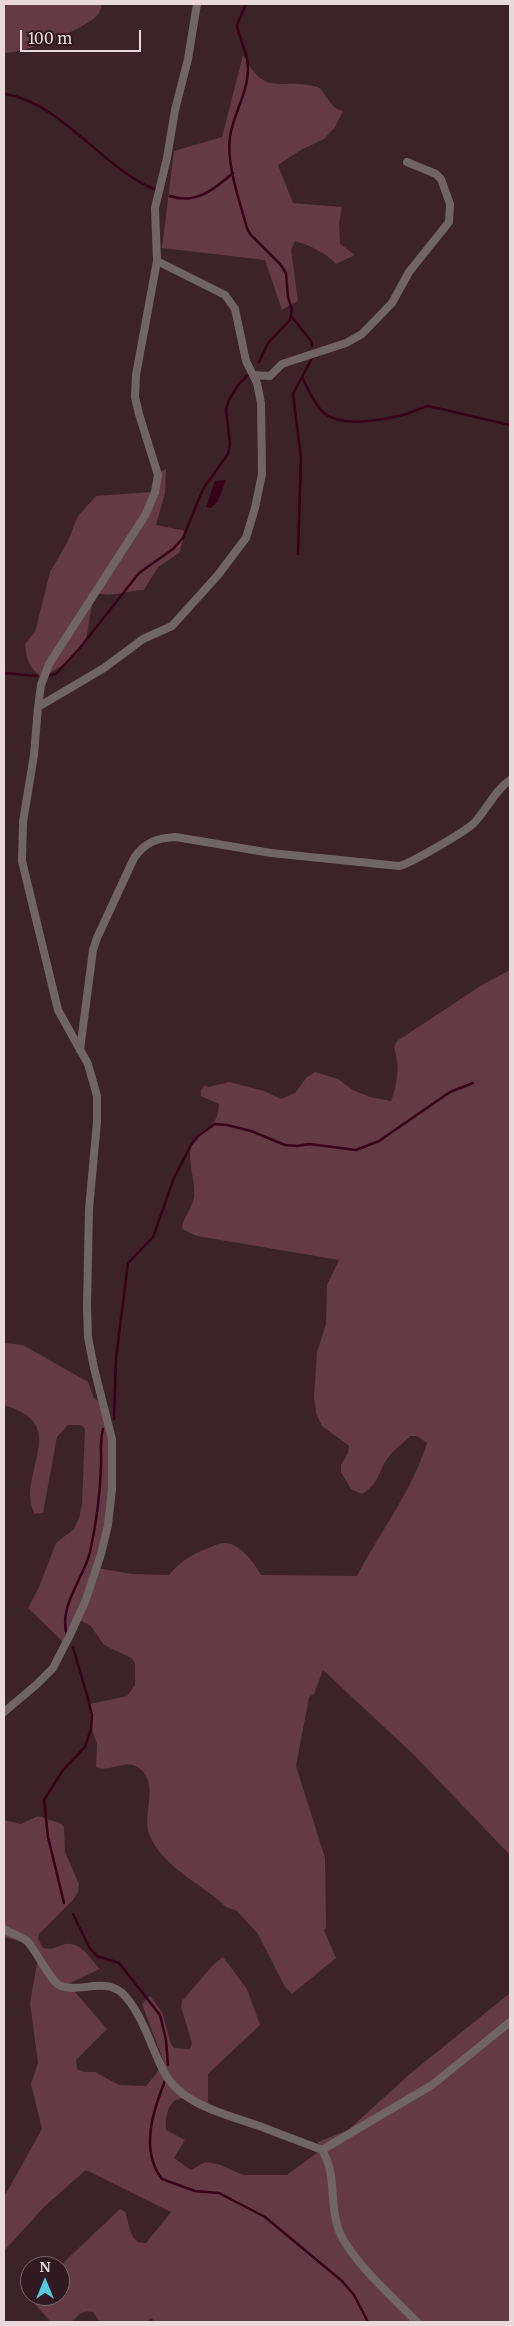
<!DOCTYPE html>
<html>
<head>
<meta charset="utf-8">
<style>
  body { margin:0 }
  #map { position:relative; width:514px; height:2326px; overflow:hidden; background:#3b2329; font-family:Merriweather,serif }
  canvas { display:block }
  .frame { position:absolute; inset:0; border:5px solid #e9d9dc; pointer-events:none }
  .north { position:absolute; left:20px; top:2256px; width:50px; height:50px; box-sizing:border-box; background:#301920; border:1px solid #7a666b; border-radius:50%; rotate:0deg; font-size:14px; font-weight:700; line-height:20px; text-align:center; color:#e9d9dc }
  .north::after { content:''; display:block; margin:auto; width:18px; height:22px; background:#55cadf; clip-path:polygon(50% 0,100% 100%,50% 72%,0 100%) }
  .scale { position:absolute; left:20px; top:30px; width:121px; height:22px; box-sizing:border-box; border:2px solid #e9d9dc; border-top:0; padding-left:6px; font-size:15px; line-height:18px; white-space:nowrap; color:#e9d9dc; -webkit-text-stroke:4px #301920; paint-order:stroke }
</style>
</head>
<body>
<div id="map">
<canvas width="514" height="2326"></canvas>
<div class="frame"></div>
<div class="north">N</div>
<div class="scale">100 m</div>
</div>
<script>
const context = document.querySelector('canvas').getContext('2d');
context.lineJoin = 'round';
function fill(path, color) { context.fillStyle = color; context.fill(path, 'evenodd'); }
function trace(path, color, width, dash) { context.strokeStyle = color; context.lineWidth = width; context.lineCap = dash ? 'butt' : 'round'; context.setLineDash(dash || []); context.stroke(path); }
fill(new Path2D(`
  M4 4H102C101 7 100 12 98 15 83 30 25 53 4 53Z
  M243 55C267 100 280 76 318 87 328 95 329 108 343 111L335 127 324 139 301 150 278 165 293 203 342 207 339 224 340 244 355 255 336 264C328 254 307 244 295 241L291 250 298 301 282 310 265 260 162 248 174 151 222 137Z
  M166 469 165 493 156 525 186 531 179 553 158 567 144 590C127 590 114 598 97 593 90 607 90 619 87 635 83 655 59 668 42 677 29 669 26 658 25 644L35 632 50 572 67 543 78 516 96 496 151 492 158 473Z
  M510 970V1855L414 1755 323 1670 314 1694 309 1697 296 1766 325 1858 326 1928 324 1930 336 1958 292 1994 285 1987 258 1934 237 1911 226 1907C202 1884 162 1867 149 1834 142 1814 160 1783 139 1768 125 1758 111 1773 96 1767L97 1744 91 1727 90 1704 127 1696 135 1685V1663L131 1658 104 1645 91 1626 76 1618 65 1644 28 1608 39 1587 56 1543 74 1529 79 1518 82 1504 85 1429 81 1425H68L57 1437 43 1513 34 1514C32 1508 30 1501 30 1495 32 1454 61 1422 4 1405V1343L23 1345 88 1382 94 1398 104 1405 114 1485 97 1568 132 1574 169 1575C180 1562 190 1555 206 1549 212 1547 218 1543 224 1543 240 1543 254 1562 261 1575L357 1576C380 1532 412 1491 427 1443L417 1436H410C403 1444 394 1449 387 1459 377 1474 381 1481 362 1494L351 1489 341 1472V1465L348 1453 349 1446 322 1426 316 1413 314 1397 317 1352 326 1324 327 1285 339 1260 197 1236 182 1229C183 1217 192 1209 194 1197 196 1180 186 1160 192 1143 201 1124 218 1132 219 1104L201 1096V1090L205 1085 208 1087 229 1082 264 1091 281 1099 295 1093 307 1077 315 1072 338 1079 353 1090 370 1097 391 1101C398 1082 400 1067 394 1047L397 1041 482 985Z
  M38 1816 60 1823 64 1827 65 1852 79 1884 78 1892 73 1900 39 1934 38 1939 43 1948C51 1950 54 1948 62 1945 79 1939 89 1957 100 1969L68 1984 107 2029 76 2060 77 2069 84 2072H95L119 2085 146 2086 156 2074 163 2060 142 2004 150 1996 162 2012 171 2044 174 2048 190 2049 192 2043 181 2007 182 2001 213 1965 223 1957 247 1989 260 2025 208 2074V2104C200 2102 187 2097 179 2099 167 2101 165 2121 166 2130L185 2140 174 2158 191 2170 205 2162 218 2164 243 2175H287L318 2152V2142L348 2130 411 2073 510 1993V2322H156L151 2318 147 2322H100L93 2312C82 2310 79 2314 72 2322L50 2321 31 2300 30 2295 60 2296V2266L120 2209 125 2212C130 2224 129 2244 146 2243L171 2212 86 2170 45 2206 4 2251V2197L42 2129 31 2084 38 2063 30 2003 39 1952 29 1944 4 1937V1820L21 1824Z`), '#633a45');
fill(new Path2D(`
  M226 480 218 501 211 508 206 507 215 481Z`), '#370117');
trace(new Path2D(`
  M246 4 237 25C239 40 249 54 248 69 248 93 233 114 230 137 226 164 240 202 247 228L250 234 280 264 286 273 288 297 292 310 290 320 268 343 259 362
  M4 94C60 101 104 170 156 190
  M170 196C195 205 215 189 233 173
  M291 316 311 341 312 346
  M302 377C308 388 314 405 324 413 342 428 381 420 403 415 412 413 419 408 428 406L510 425
  M298 554 301 458 293 394 312 358
  M4 673 37 676
  M47 676 56 674 79 649 139 573 173 549 183 538 203 489 228 454 230 444 226 410 229 400 238 385 250 373
  M114 1419 116 1358 128 1263 153 1237 174 1178 191 1145 198 1136 215 1124 227 1125 251 1131 285 1145 297 1146 309 1144 356 1150 379 1141 450 1092 473 1083
  M67 1636C58 1606 83 1580 90 1552 96 1525 100 1495 101 1467 102 1452 99 1446 103 1429
  M64 1903 48 1837 44 1800 63 1770 85 1747 91 1729 92 1715 87 1695 73 1647
  M73 1914 89 1947 97 1956 119 1963 160 2015 166 2040 168 2065
  M166 2078C154 2108 139 2150 162 2179L195 2191 219 2193 265 2217 342 2281 354 2295 368 2322`), '#370117', 2.5);
trace(new Path2D(`
  M253 375 270 376 282 364 346 343 362 334 392 303 409 272 449 222 450 204 441 179 436 174 407 162
  M38 707 41 685 49 664 146 514 155 492 158 475 139 414 135 397 136 375 157 261
  M80 1050 93 950 97 938 134 858C145 842 157 838 176 837L271 853 399 866C410 864 464 832 473 824 487 810 494 791 510 780
  M4 1712 36 1685 53 1668 69 1637 85 1602 101 1554 108 1525 112 1489V1439L94 1368 88 1337 87 1307 89 1209 97 1122V1096L88 1064 58 1010 22 861 23 822 34 755 38 707 104 668 143 639 172 626 218 575 236 551 246 538 255 508 262 474 261 403 257 383 246 361 235 309 225 295 157 261 155 208 167 158 175 110 188 59 197 4
  M4 1929C11 1934 20 1935 27 1941 37 1951 50 1982 61 1986 79 1993 104 1978 121 1992 142 2011 151 2048 164 2072 182 2106 229 2115 262 2127 282 2135 302 2142 322 2150 337 2174 329 2202 338 2228 348 2258 394 2298 417 2322
  M322 2150 432 2085 510 2022`), '#716467', 8);
</script>
</body>
</html>
